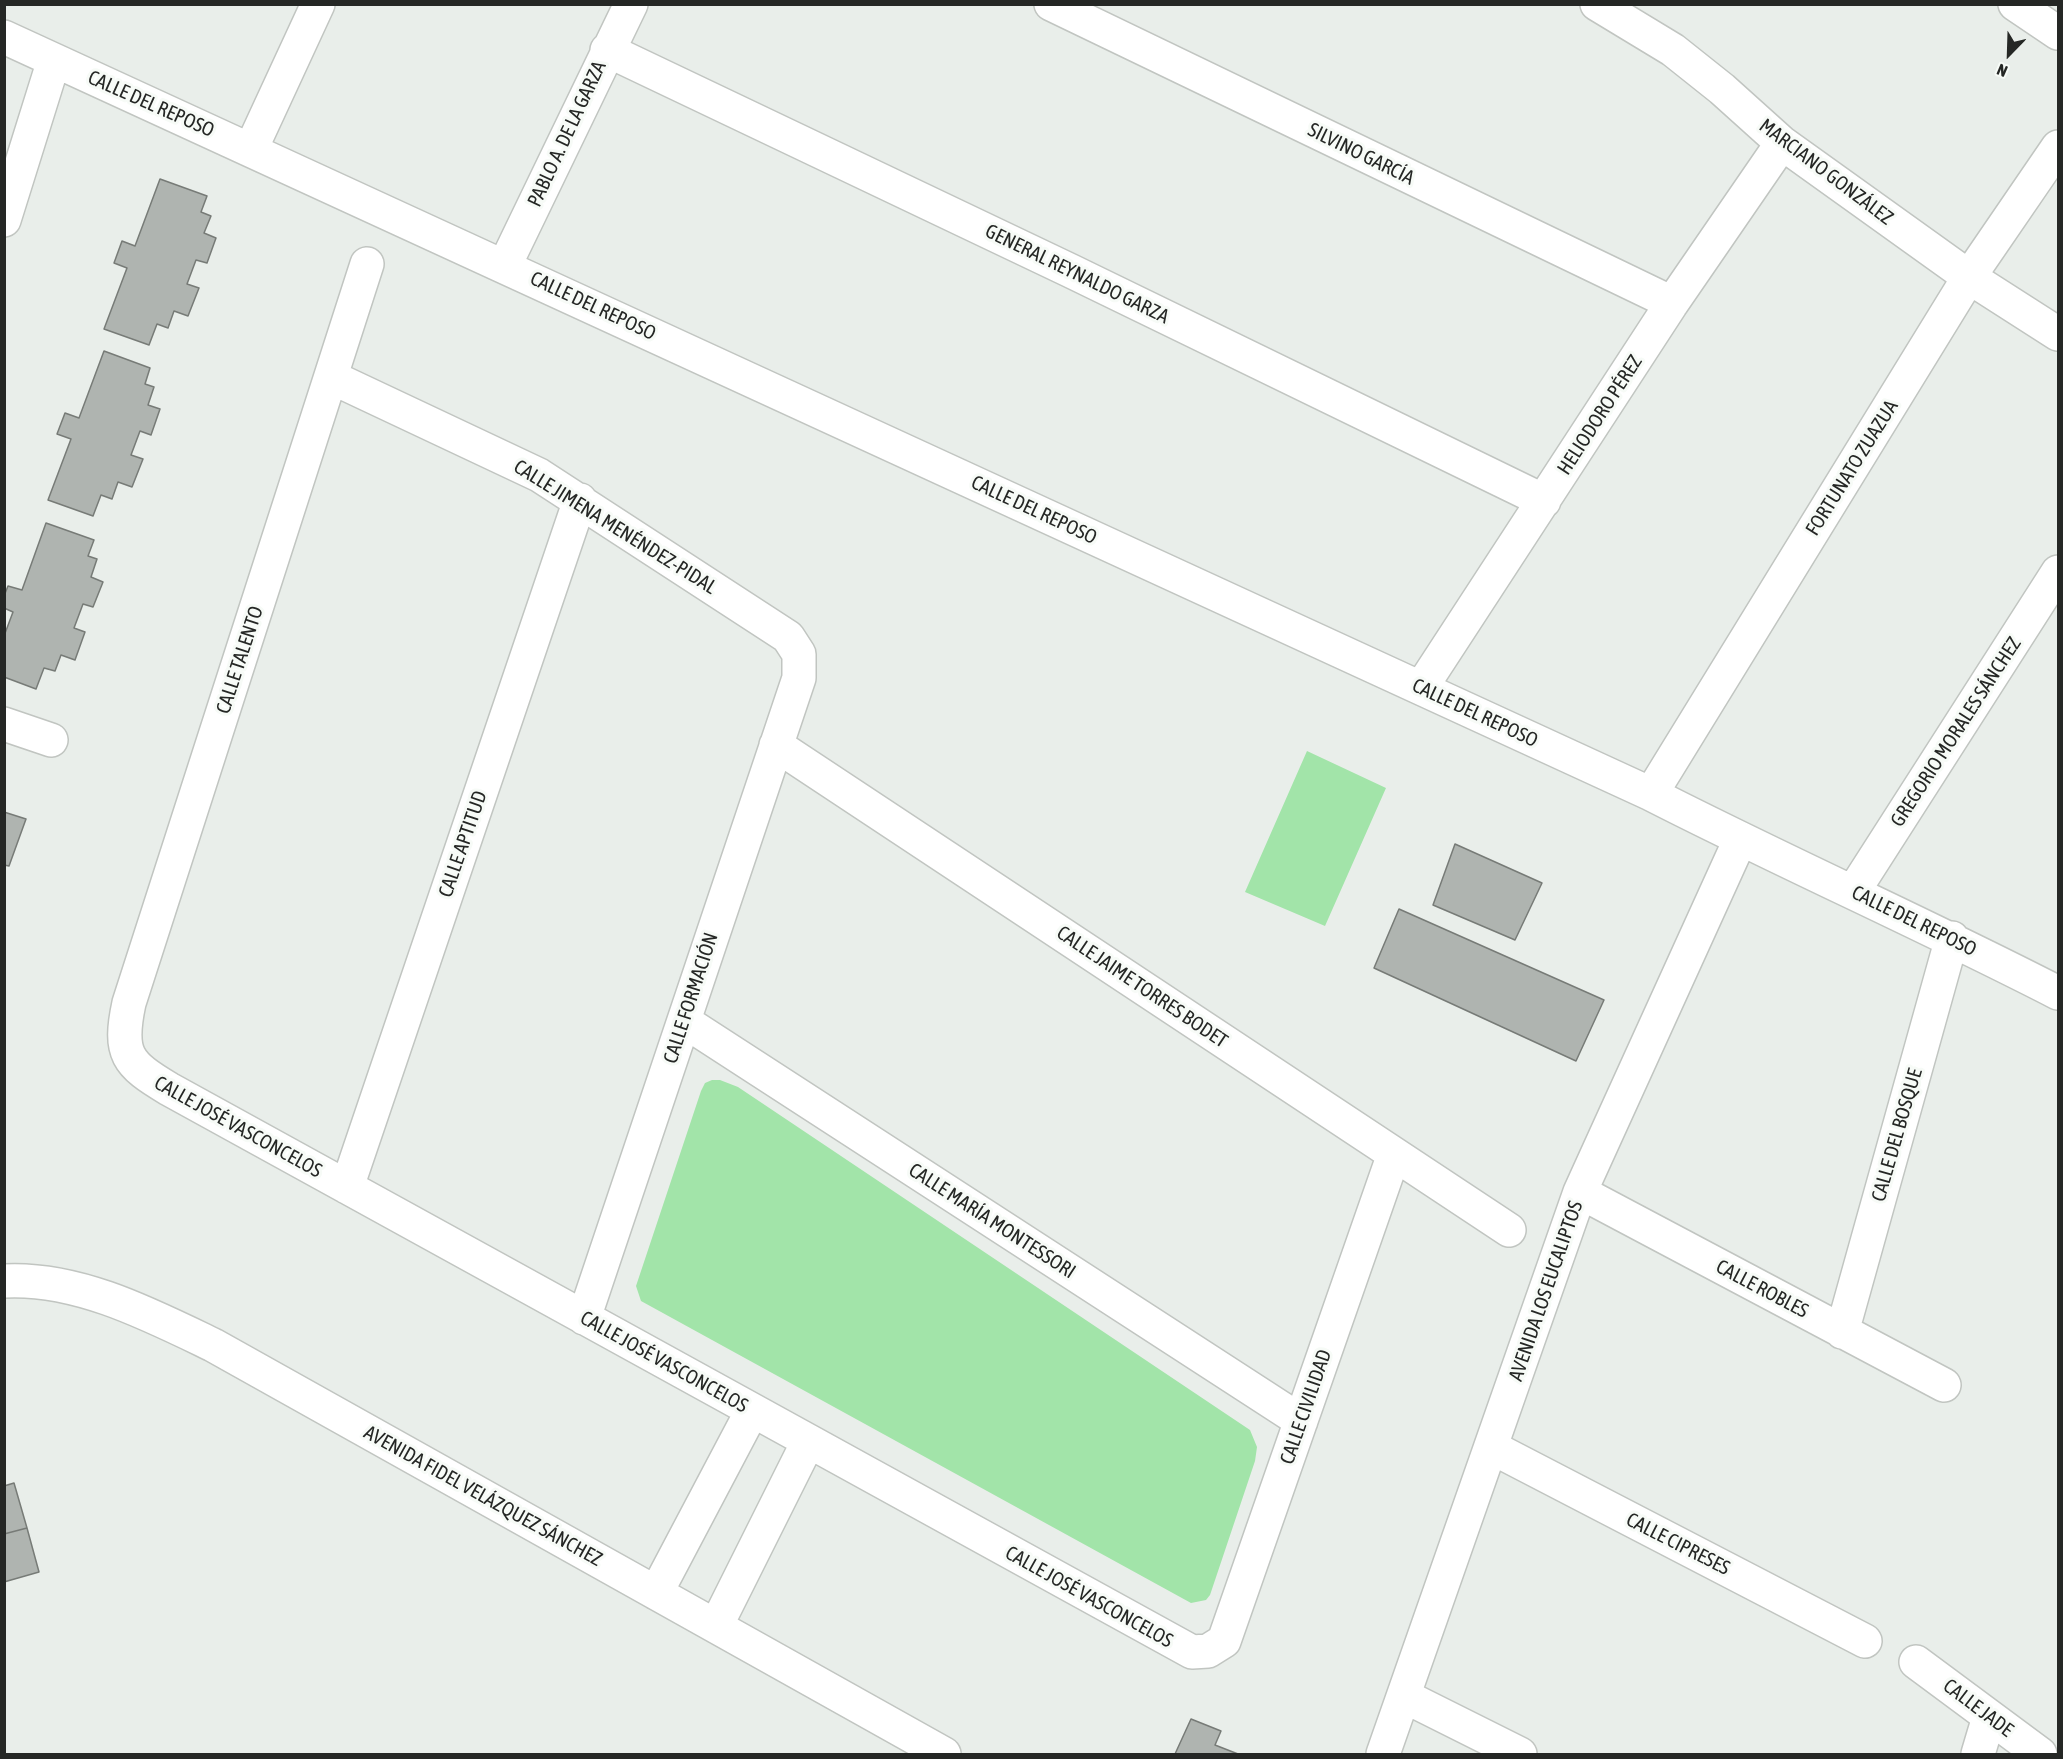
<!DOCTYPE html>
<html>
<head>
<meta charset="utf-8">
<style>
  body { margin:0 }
  #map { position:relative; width:2063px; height:1759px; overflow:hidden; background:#e9eeea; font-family:"Asap Condensed",sans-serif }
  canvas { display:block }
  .frame { position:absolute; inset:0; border:6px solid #252725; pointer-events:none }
  .north { position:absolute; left:1979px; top:24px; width:60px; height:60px; -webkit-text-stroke:4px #f7fbf7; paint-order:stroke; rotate:203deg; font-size:16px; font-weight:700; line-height:24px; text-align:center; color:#252725 }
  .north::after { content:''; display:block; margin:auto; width:21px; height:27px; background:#252725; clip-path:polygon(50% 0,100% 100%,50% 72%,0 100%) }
</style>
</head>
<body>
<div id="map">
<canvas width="2063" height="1759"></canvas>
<div class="frame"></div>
<div class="north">N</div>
</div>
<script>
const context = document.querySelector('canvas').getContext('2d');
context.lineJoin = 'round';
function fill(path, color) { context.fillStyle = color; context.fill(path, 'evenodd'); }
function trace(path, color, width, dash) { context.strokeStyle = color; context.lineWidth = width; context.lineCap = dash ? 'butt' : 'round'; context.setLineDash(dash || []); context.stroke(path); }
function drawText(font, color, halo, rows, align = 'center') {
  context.font = font + ' "Asap Condensed",sans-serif'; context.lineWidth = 6; context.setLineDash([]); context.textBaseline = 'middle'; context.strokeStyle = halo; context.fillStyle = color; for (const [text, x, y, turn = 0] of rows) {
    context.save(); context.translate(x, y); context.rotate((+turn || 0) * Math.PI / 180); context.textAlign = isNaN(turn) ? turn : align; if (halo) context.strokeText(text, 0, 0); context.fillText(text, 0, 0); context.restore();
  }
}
fill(new Path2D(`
  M1307 751 1386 788 1325 926 1245 892Z
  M712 1080H720L738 1087 1250 1430 1257 1447 1255 1461 1210 1595 1206 1600 1191 1603 641 1301 636 1286 701 1091 705 1083Z`), '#a2e4a9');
const building = new Path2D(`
  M160 179 207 196 201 212 211 216 204 233 216 238 207 263 196 260 187 284 199 288 188 316 174 311 168 328 157 324 149 345 104 329 127 268 114 263 122 241 135 246Z
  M104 351 150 368 145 384 154 387 148 405 160 409 151 435 140 431 131 455 143 459 132 487 118 482 112 499 101 495 93 516 48 500 71 439 57 434 65 413 79 418Z
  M46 523 94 540 88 556 97 559 91 577 103 582 93 607 83 604 74 628 85 632 75 660 61 655 55 671 44 668 36 689 4 677V636L13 612 4 608V596L8 586 22 590Z
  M4 812 26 819 9 866 4 865Z
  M1455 844 1542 883 1515 940 1433 905Z
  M1399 909 1604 1000 1576 1061 1374 968Z
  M14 1483 27 1528 4 1534V1486Z
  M27 1528 39 1572 4 1582V1534Z
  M1191 1719 1221 1731 1215 1745 1238 1754H1175Z`);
fill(building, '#afb4b0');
trace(building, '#777b77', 1.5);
const minor = new Path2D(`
  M1051 4 1672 303
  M1597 4 1673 50 1722 89 1782 143 1969 277 2058 334
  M2015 4 2058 33
  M4 37 1651 794C1786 863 1924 924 2058 993
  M607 50 1071 271 1544 501
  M251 149 318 4
  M4 220 54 60
  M367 264 129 1003C118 1054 127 1064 169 1089L1192 1652 1208 1651 1224 1641 1394 1154
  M505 265 631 4
  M331 377 539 475 788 637 799 654V678L584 1318
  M1421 688 1672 303 1782 143
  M4 724 51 740
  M776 745 1509 1230
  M1651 794 1969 277 2058 147
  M1853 892 2058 572
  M684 1021 1301 1421
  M347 1187 580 500
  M1580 1192 1944 1385
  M4 1281C77 1277 149 1314 213 1345L944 1754
  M1842 1332 1952 938
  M1491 1447 1865 1641
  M656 1593 752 1411
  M716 1626 808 1442
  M1916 1662 2040 1754
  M1404 1696 1520 1754
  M1383 1754 1580 1192 1740 840
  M1978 1754 1989 1717`);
trace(minor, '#c1c5c1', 36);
trace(minor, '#fff', 33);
drawText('20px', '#252725', '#f7fbf7', [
  ["CALLE DEL REPOSO",151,104,24],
  ["PABLO A. DE LA GARZA",567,134,-65],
  ["SILVINO GARCÍA",1361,154,26],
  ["MARCIANO GONZÁLEZ",1826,172,37],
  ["GENERAL REYNALDO GARZA",1077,274,26],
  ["CALLE DEL REPOSO",593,306,25],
  ["HELIODORO PÉREZ",1600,415,-57],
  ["FORTUNATO ZUAZUA",1852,468,-58],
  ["CALLE DEL REPOSO",1034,510,25],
  ["CALLE JIMENA MENÉNDEZ-PIDAL",615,527,32],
  ["CALLE TALENTO",240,660,-72],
  ["CALLE DEL REPOSO",1475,713,25],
  ["GREGORIO MORALES SÁNCHEZ",1956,732,-57],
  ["CALLE APTITUD",463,844,-71],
  ["CALLE DEL REPOSO",1914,921,26],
  ["CALLE JAIME TORRES BODET",1142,987,34],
  ["CALLE FORMACIÓN",691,998,-72],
  ["CALLE JOSÉ VASCONCELOS",238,1127,29],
  ["CALLE DEL BOSQUE",1897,1135,-74],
  ["CALLE MARÍA MONTESSORI",992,1221,33],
  ["CALLE ROBLES",1762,1289,28],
  ["AVENIDA LOS EUCALIPTOS",1546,1291,-71],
  ["CALLE JOSÉ VASCONCELOS",664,1362,29],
  ["CALLE CIVILIDAD",1306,1407,-71],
  ["AVENIDA FIDEL VELÁZQUEZ SÁNCHEZ",483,1496,29],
  ["CALLE CIPRESES",1678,1544,27],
  ["CALLE JOSÉ VASCONCELOS",1089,1597,29],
  ["CALLE JADE",1978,1708,37]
]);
</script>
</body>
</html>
